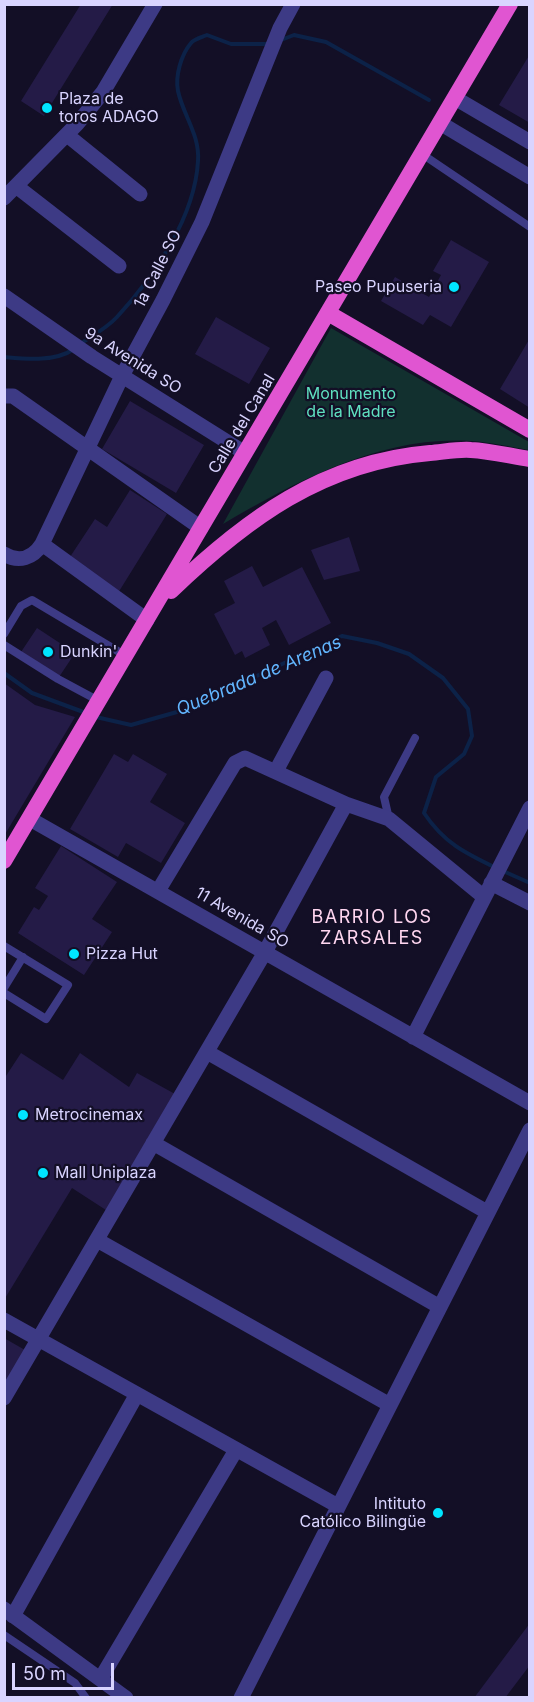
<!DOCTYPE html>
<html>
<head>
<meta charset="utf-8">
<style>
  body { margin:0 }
  #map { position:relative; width:534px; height:1702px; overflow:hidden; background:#130f26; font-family:Inter,sans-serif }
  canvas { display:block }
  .frame { position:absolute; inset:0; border:6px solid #d9d4ff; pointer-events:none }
  .scale { position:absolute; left:12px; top:1663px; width:102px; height:27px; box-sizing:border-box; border:3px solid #d9d4ff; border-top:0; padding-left:8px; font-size:18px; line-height:21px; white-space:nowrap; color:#d9d4ff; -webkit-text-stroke:4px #130f26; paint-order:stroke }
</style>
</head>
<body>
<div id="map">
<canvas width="534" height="1702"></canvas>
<div class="frame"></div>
<div class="scale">50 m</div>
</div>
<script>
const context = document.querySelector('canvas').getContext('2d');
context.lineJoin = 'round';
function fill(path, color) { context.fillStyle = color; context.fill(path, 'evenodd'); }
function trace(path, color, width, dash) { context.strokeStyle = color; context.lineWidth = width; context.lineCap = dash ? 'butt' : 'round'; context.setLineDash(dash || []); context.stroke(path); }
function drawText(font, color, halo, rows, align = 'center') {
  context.font = font + ' Inter,sans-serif'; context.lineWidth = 4.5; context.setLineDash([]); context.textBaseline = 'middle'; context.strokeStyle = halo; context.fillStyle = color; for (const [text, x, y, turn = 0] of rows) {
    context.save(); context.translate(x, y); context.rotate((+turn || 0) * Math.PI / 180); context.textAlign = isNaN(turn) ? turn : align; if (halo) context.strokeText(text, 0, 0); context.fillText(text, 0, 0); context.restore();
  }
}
fill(new Path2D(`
  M331 328 529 442V450C510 447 490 442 471 441 380 436 299 480 223 524Z`), '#12302f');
trace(new Path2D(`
  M281 40 294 35 326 42 429 100
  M80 344C92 336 107 328 117 317 154 277 195 217 198 161 200 135 183 115 178 91 175 76 181 55 191 43 194 39 202 37 207 35L231 44H268
  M4 357C27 359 55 362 74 349
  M4 673 32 693 86 713
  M96 717 131 725 184 710 342 636 377 643 409 654 443 678 468 709 472 736 464 754 436 777 424 813C444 843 465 853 496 868
  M503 871 530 883`), '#0c2248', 4);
fill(new Path2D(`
  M81 4H113L44 116 21 101Z
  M530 54V123L499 105Z
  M451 240 489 262 451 327 430 315 423 325 381 301 395 277 429 297 441 275 433 271Z
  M216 317 270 348 249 384 195 354Z
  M530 338V408L500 389Z
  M130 401 204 445 176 493 102 449Z
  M130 490 167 514 118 593 68 560 95 519 107 527Z
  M349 537 360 571 324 580 311 550Z
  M252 566 263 587 302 567 331 623 289 645 276 620 262 628 270 645 245 658 242 651 235 655 214 614 235 603 224 581Z
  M37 628 75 653 59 677 21 652Z
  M4 683 35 705 75 717 4 836Z
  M114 754 128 762 133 754 167 774 150 802 185 823 161 863 126 843 118 857 70 829Z
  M61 846 117 882 92 919 112 932 84 975 18 933 34 907 39 910 48 896 35 888Z
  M21 1053 63 1080 80 1053 129 1087 137 1073 175 1094 109 1212 72 1188 4 1300V1079Z
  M4 1338 25 1350 4 1385Z
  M530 1623V1665L505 1698H474Z`), '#241b47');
trace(new Path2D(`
  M422 154 530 227
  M4 634 21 606 32 600 126 656
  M4 645 58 679 99 701
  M389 819 384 797 415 738
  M4 946 68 985 46 1019 4 993
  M4 988 23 957
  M4 1635 75 1683 86 1698`), '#3d3a85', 8);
trace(new Path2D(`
  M455 98 530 142
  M440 123 530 177
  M67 135 140 194
  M16 186 119 266
  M4 198 77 124 103 92 155 4
  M4 296 92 357 245 453
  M4 396H13L201 528
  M42 544 147 620
  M4 554C19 563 33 558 42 544L122 376 163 300 202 222 280 28 293 4
  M276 771 326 678
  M30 819 530 1103
  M491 883 530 903
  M158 891 235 763 245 758 346 804 389 819 484 897
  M413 1037 530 808
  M207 1052 487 1212
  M153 1143 440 1307
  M97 1240 390 1405
  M4 1320 338 1506
  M4 1398 265 952 346 804
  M4 1609 126 1698
  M13 1616 137 1394
  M101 1678 236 1450
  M241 1698 530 1130`), '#3d3a85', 15);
trace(new Path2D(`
  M328 313 530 430
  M171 591C246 519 323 462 430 453 443 452 458 449 471 450 490 451 510 456 530 459
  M4 861 510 4`), '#e055d1', 16);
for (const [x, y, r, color] of [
  [47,108,6,"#00e5ff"],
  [454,287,6,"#00e5ff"],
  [48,652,6,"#00e5ff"],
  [74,954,6,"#00e5ff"],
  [23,1115,6,"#00e5ff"],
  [43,1173,6,"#00e5ff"],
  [438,1513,6,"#00e5ff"]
]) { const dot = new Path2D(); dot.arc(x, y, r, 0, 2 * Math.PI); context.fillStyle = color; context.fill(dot); trace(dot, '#130f26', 2); }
drawText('16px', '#d9d4ff', '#130f26', [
  ["Plaza de",59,99],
  ["toros ADAGO",59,117],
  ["Paseo Pupuseria",442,287,"right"],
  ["Dunkin'",60,652],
  ["Pizza Hut",86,954],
  ["Metrocinemax",35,1115],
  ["Mall Uniplaza",55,1173],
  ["Intituto",426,1504,"right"],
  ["Católico Bilingüe",426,1522,"right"]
], 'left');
drawText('16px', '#d9d4ff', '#130f26', [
  ["1a Calle SO",158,269,-63],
  ["9a Avenida SO",133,361,32],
  ["Calle del Canal",242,424,-59],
  ["11 Avenida SO",242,918,30]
]);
drawText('16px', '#5fe0c0', '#130f26', [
  ["Monumento",351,394],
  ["de la Madre",351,412]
]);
drawText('italic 18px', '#62b6ff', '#130f26', [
  ["Quebrada de Arenas",259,676,-23]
]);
context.letterSpacing = '1.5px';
drawText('18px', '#ffd6f0', '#130f26', [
  ["BARRIO LOS",372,918],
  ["ZARSALES",372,939]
]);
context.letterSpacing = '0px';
</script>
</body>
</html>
